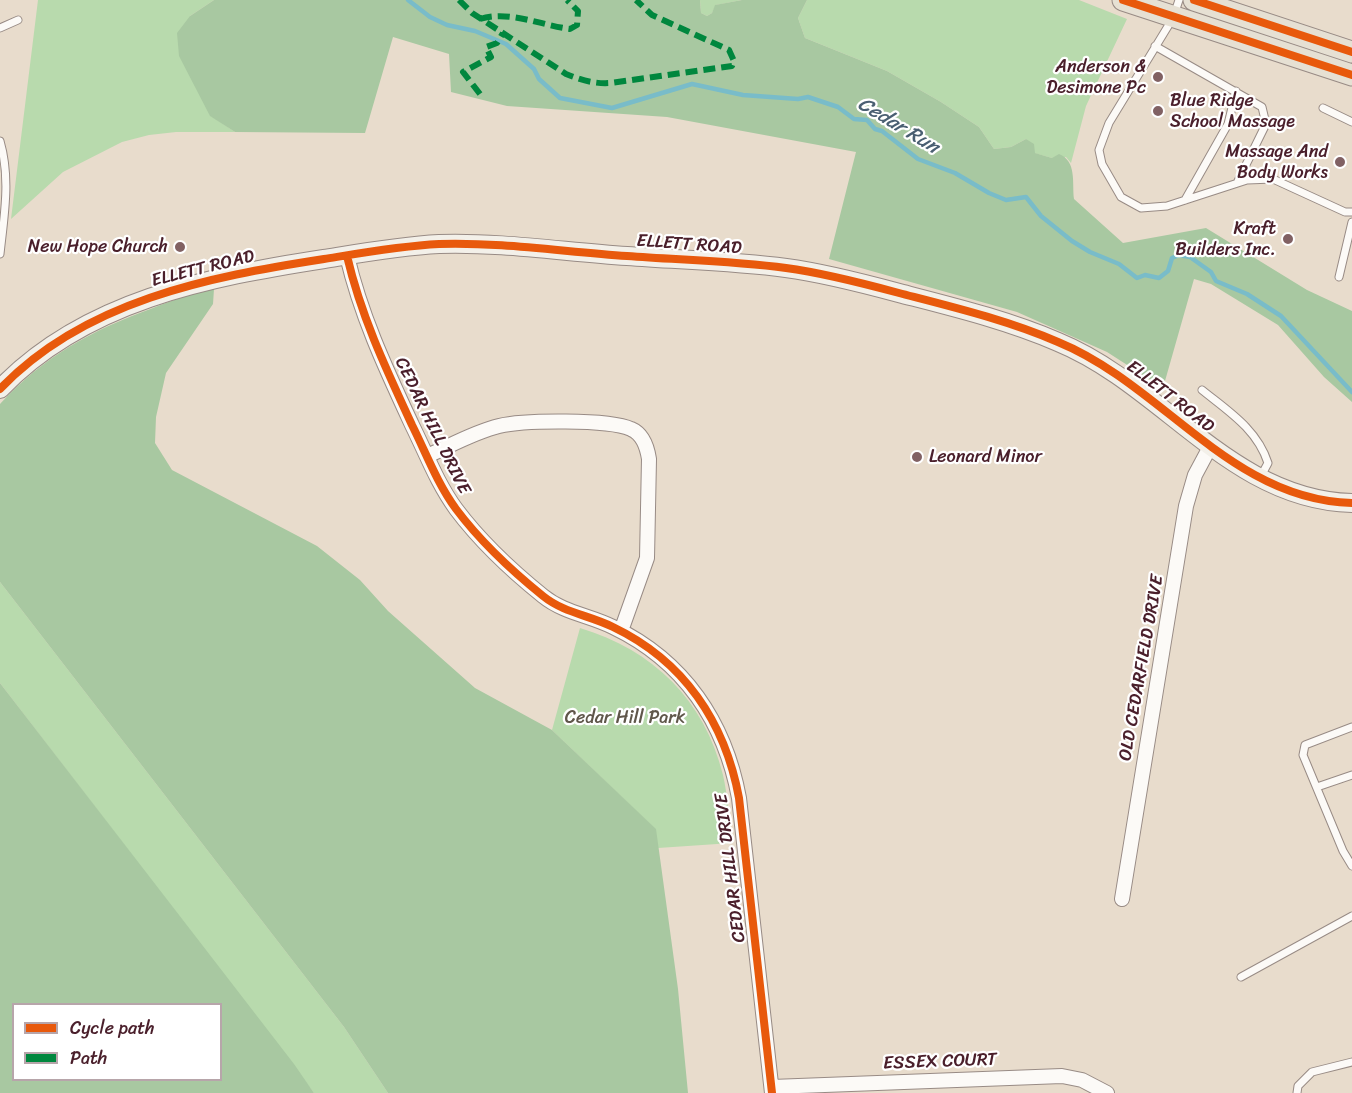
<!DOCTYPE html>
<html>
<head>
<meta charset="utf-8">
<style>
  body { margin:0 }
  #map { position:relative; width:1352px; height:1093px; overflow:hidden; background:#e8dccc; font-family:Sriracha,sans-serif }
  canvas { display:block }
  .legend { position:absolute; left:12px; top:1003px; width:210px; height:78px; box-sizing:border-box; background:#fff; border:2px solid #b7a5aa; margin:0; padding:8px 10px; list-style:none; font-size:18px; color:#4a1f2b }
  .legend li { display:flex; align-items:center; gap:12px; height:30px }
  .legend b { width:30px; border:2px solid #b7a5aa }
</style>
</head>
<body>
<div id="map">
<canvas width="1352" height="1093"></canvas>
<ul class="legend">
<li><b style="height:8px;background:#e8590c"></b>Cycle path</li>
<li><b style="height:8px;background:#00873e"></b>Path</li>
</ul>
</div>
<script>
const context = document.querySelector('canvas').getContext('2d');
context.lineJoin = 'round';
function fill(path, color) { context.fillStyle = color; context.fill(path, 'evenodd'); }
function trace(path, color, width, dash) { context.strokeStyle = color; context.lineWidth = width; context.lineCap = dash ? 'butt' : 'round'; context.setLineDash(dash || []); context.stroke(path); }
function drawText(font, color, halo, rows, align = 'center') {
  context.font = font + ' Sriracha,sans-serif'; context.lineWidth = 4.5; context.setLineDash([]); context.textBaseline = 'middle'; context.strokeStyle = halo; context.fillStyle = color; for (const [text, x, y, turn = 0] of rows) {
    context.save(); context.translate(x, y); context.rotate((+turn || 0) * Math.PI / 180); context.textAlign = isNaN(turn) ? turn : align; if (halo) context.strokeText(text, 0, 0); context.fillText(text, 0, 0); context.restore();
  }
}
fill(new Path2D(`
  M38 0H214L190 16 210 115 235 132H176L149 135 122 142 63 172 11 219Z
  M742 0 716 5 712 13 707 16 701 13 700 0Z
  M807 0H1079L1127 19 1086 106 1071 163 1066 157 1052 158 1034 153 1026 139 1011 147 994 149 979 127 941 102 887 71 805 38 798 18Z
  M0 582 344 1027 388 1093H314L0 683Z
  M580 628C653 650 704 699 723 775 728 797 729 820 732 843L658 848 655 829 552 730Z`), '#b8daad');
fill(new Path2D(`
  M214 0H700L701 13 707 16 712 13 715 5 742 0H807L798 18 805 38 887 71 941 102 979 127 994 149 1011 147 1026 139 1034 144 1035 153 1052 158 1059 154C1077 161 1072 183 1074 199L1123 243 1206 228 1307 290 1352 311V402L1324 377 1278 325 1211 284 1194 279 1163 388 1107 352 1017 312 829 259 856 152 667 117 507 106 451 92 449 54 393 37 365 133 235 132 210 116 179 56 177 33 190 16Z
  M214 289 213 304 166 373 156 417 155 443 172 470 317 546 360 580 388 611 475 688 552 730 656 829 678 989 688 1093H388L344 1027 0 582V404C44 356 92 330 153 308 173 300 193 293 214 289Z
  M0 683 294 1064 314 1093H0ZM14 1004H220V1080H14Z`), '#a8c8a1');
trace(new Path2D(`
  M408 0 430 17 447 25 475 31 506 44 534 69 539 79 560 98 612 108 692 84 743 95 798 99 808 97 838 107 854 119 867 120 875 129 882 131 918 159 955 173 989 193 1006 200 1026 197 1041 216 1072 241 1090 252 1119 264 1137 278 1145 275 1159 278 1168 271 1172 258 1179 255 1190 257 1211 272 1216 281 1247 294 1281 316 1352 392`), '#79bcc9', 4.5);
const lane = new Path2D(`
  M1179 0 1173 18 1109 123 1099 150 1102 164 1121 197 1141 208 1167 206 1247 180 1273 179 1345 212H1352
  M0 28 18 20
  M1155 46 1262 107 1266 124 1237 183
  M1323 108 1352 122
  M0 141C11 179 4 216 0 254
  M1185 200 1228 124 1236 91
  M1339 277 1352 222
  M1202 390C1228 411 1257 429 1268 463L1261 476
  M1352 727 1305 745 1303 755 1343 851 1352 866
  M1317 787 1352 775
  M1241 977 1352 916
  M1297 1093 1298 1086 1312 1072 1352 1062`);
const street = new Path2D(`
  M347 256C361 316 386 369 412 425 426 453 437 483 456 509 480 541 512 571 543 596 564 613 589 615 613 627 684 661 725 722 739 798L772 1093
  M427 456C450 446 474 432 499 426 523 420 609 419 631 429 643 434 647 446 649 459L647 558 621 631
  M1122 899 1186 506 1195 475 1210 447
  M772 1087 1062 1076 1082 1080 1107 1093`);
const secondary = new Path2D(`
  M0 389C84 301 208 277 324 259 361 253 400 246 439 244 501 242 565 252 627 256 680 260 733 261 786 268 824 273 862 283 899 293 953 307 1007 320 1058 342 1163 385 1231 500 1352 503`);
const primary = new Path2D(`
  M1123 0 1352 75
  M1194 0 1352 52`);
trace(lane, '#988b85', 9);
trace(street, '#988b85', 16);
trace(secondary, '#988b85', 20);
trace(primary, '#988b85', 23);
trace(lane, '#fcfaf7', 7);
trace(street, '#fcfaf7', 14);
trace(secondary, '#f3f0e9', 18);
trace(primary, '#e6e0d3', 21);
trace(new Path2D(`
  M459 0 472 13 566 74C581 80 594 84 610 83L732 66 734 61 729 50 652 15 636 0
  M480 19C509 10 540 25 570 29L577 25 578 11 567 0
  M480 94 463 72 491 57 486 47 497 43 503 33`), '#00873e', 6, [12, 6]);
trace(new Path2D(`
  M1123 0 1352 75
  M1194 0 1352 52
  M347 256C361 316 386 369 412 425 426 453 437 483 456 509 480 541 512 571 543 596 564 613 589 615 613 627 684 661 725 722 739 798L772 1093
  M0 389C84 301 208 277 324 259 361 253 400 246 439 244 501 242 565 252 627 256 680 260 733 261 786 268 824 273 862 283 899 293 953 307 1007 320 1058 342 1163 385 1231 500 1352 503`), '#e8590c', 8);
for (const [x, y, r, color] of [
  [1158,77,6,"#816163"],
  [1158,111,6,"#816163"],
  [1340,162,6,"#816163"],
  [1288,239,6,"#816163"],
  [180,247,6,"#816163"],
  [917,457,6,"#816163"]
]) { const dot = new Path2D(); dot.arc(x, y, r, 0, 2 * Math.PI); context.fillStyle = color; context.fill(dot); trace(dot, '#fff', 2); }
drawText('18px', '#4a1f2b', '#fff', [
  ["Anderson &",1146,67],
  ["Desimone Pc",1146,88],
  ["Blue Ridge",1170,101,"left"],
  ["School Massage",1170,122,"left"],
  ["Massage And",1328,152],
  ["Body Works",1328,173],
  ["Kraft",1276,229],
  ["Builders Inc.",1276,250],
  ["New Hope Church",168,247],
  ["Leonard Minor",929,457,"left"]
], 'right');
drawText('18px', '#4a1f2b', '#fff', [
  ["ELLETT ROAD",689,245,4],
  ["ELLETT ROAD",203,269,-14],
  ["ELLETT ROAD",1170,397,38],
  ["CEDAR HILL DRIVE",432,426,64],
  ["OLD CEDARFIELD DRIVE",1142,668,-80],
  ["CEDAR HILL DRIVE",731,868,-97],
  ["ESSEX COURT",940,1062,-2]
]);
drawText('18px', '#5f564a', '#fff', [
  ["Cedar Hill Park",625,718]
]);
drawText('italic 20px', '#4a5f72', '#fff', [
  ["Cedar Run",898,126,31]
]);
</script>
</body>
</html>
